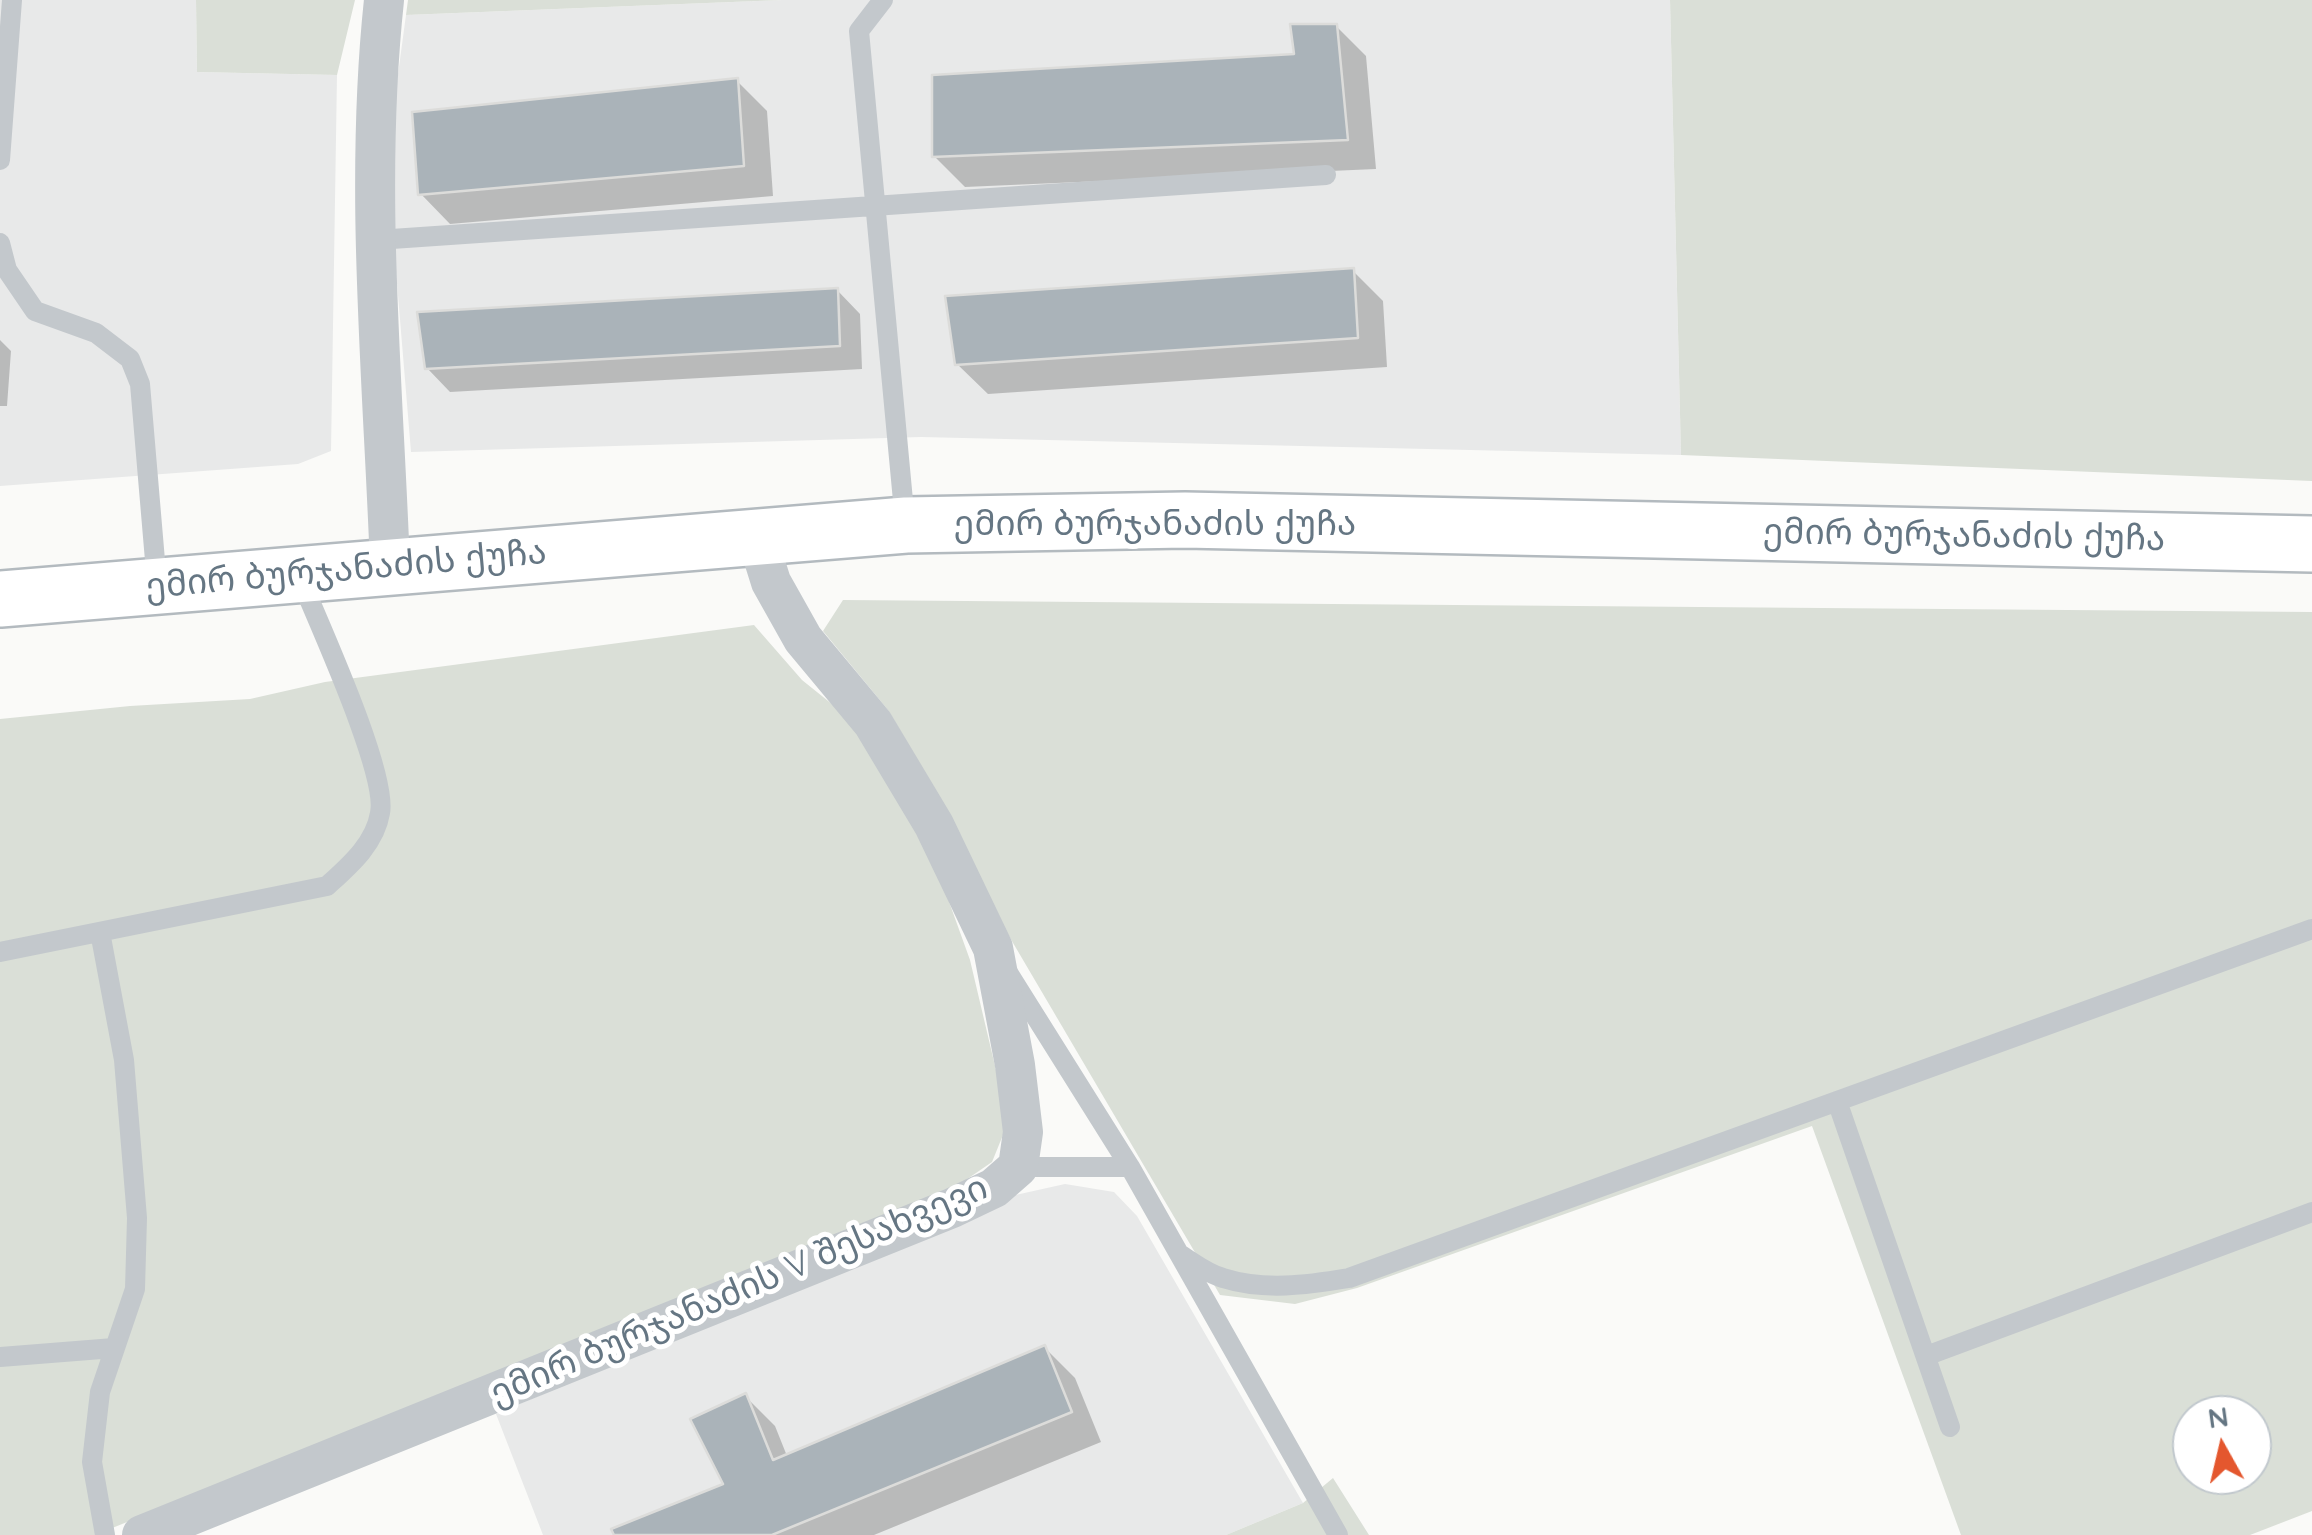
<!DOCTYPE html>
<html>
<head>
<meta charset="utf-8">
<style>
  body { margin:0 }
  #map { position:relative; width:2312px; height:1535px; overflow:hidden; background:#fafaf8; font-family:Quicksand,sans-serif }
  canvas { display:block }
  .north { position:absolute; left:2172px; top:1395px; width:100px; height:100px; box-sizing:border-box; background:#fff; border:2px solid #c1c8cd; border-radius:50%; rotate:352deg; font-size:28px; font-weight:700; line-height:40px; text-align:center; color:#657683 }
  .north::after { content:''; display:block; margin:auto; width:35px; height:45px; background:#e4572e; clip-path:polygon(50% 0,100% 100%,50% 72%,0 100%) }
</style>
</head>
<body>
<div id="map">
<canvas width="2312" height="1535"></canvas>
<div class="north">N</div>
</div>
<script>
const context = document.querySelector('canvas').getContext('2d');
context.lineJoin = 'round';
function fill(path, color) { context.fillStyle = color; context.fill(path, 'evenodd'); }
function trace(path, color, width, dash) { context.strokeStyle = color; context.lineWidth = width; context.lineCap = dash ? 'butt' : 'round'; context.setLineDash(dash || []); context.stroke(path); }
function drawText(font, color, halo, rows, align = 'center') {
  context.font = font + ' Quicksand,"Noto Sans Georgian",sans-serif'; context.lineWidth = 10; context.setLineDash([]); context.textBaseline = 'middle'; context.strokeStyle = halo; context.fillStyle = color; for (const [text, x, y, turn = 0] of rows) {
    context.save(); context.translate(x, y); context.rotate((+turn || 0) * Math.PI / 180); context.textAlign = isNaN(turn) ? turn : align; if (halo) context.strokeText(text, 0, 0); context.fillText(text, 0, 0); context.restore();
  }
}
fill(new Path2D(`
  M0 0H196L197 72 337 75 331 451 298 464 0 486Z
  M782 0H1670L1681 455 921 437 411 452 393 235V111L406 15Z
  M1065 1184 1114 1192 1137 1216 1303 1503 1226 1535H543L496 1414 1011 1196Z`), '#e8e9e9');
fill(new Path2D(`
  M196 0H355L337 75 197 72Z
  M408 0H782L406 15Z
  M1670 0H2312V481L1681 455Z
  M843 600 2312 612V1511L2250 1535H1961L1812 1126 1357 1288 1295 1304 1220 1295 1006 931 945 807 888 710 823 631ZM2192 1415H2252V1475H2192Z
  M754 625 802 680 858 725 934 860 970 960 1004 1104 1005 1130 992 1162 960 1184 95 1535H0V719L130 706 250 699 325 682Z
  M1333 1478 1369 1535H1226L1303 1503Z`), '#dadfd7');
fill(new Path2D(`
  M1336 26 1366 56 1376 169 965 187 934 156 1297 56Z
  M737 81 767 111 773 196 450 224 420 193Z
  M1353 271 1383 301 1387 367 988 394 957 364Z
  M837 290 860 314 862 369 450 392 427 368Z
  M0 340 11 351 7 406H0Z
  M1045 1348 1075 1378 1101 1442 874 1535H617L727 1486 745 1396 775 1426 787 1456Z`), '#0003');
const building = new Path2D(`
  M1290 24H1337L1348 140 932 157V75L1294 54Z
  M738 78 744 166 418 195 412 112Z
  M1354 268 1358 338 955 365 945 296Z
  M838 288 840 346 425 369 417 312Z
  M1045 1345 1072 1412 772 1535H614L611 1529 723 1484 690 1419 746 1393 773 1460Z`);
fill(building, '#aab3b9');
trace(building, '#dcdcda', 2.5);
const secondary = new Path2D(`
  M0 599 906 525 1185 520 2312 544`);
trace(secondary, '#b3babf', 60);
trace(new Path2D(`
  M883 0 859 31 905 522
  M0 160 12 0
  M377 240 1326 175
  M0 243 7 270 35 311 96 333 130 359 140 384 157 584
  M100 932 124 1060 137 1218 135 1289 100 1392 92 1462 105 1535
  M0 952 327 886C349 866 375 844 380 813 388 774 319 624 301 580
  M1007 971 1130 1167
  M1837 1101 1950 1427
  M1018 1167H1130L1338 1535
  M1181 1255C1194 1263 1208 1274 1223 1278 1264 1291 1307 1285 1349 1278L2312 929
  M1926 1356 2312 1212
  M0 1357 114 1348`), '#c3c8cc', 20);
trace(new Path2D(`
  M384 0C364 187 383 378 390 566
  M142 1535 952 1208 994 1188 1018 1167 1023 1132 1015 1065 993 948 934 825 873 723 803 639 771 582 757 537`), '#c3c8cc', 40);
trace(secondary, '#fff', 55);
drawText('35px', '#657683', '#fff', [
  ["ემირ ბურჯანაძის ქუჩა",1155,524],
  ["ემირ ბურჯანაძის ქუჩა",1964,536,1],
  ["ემირ ბურჯანაძის ქუჩა",346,570,-5],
  ["ემირ ბურჯანაძის V შესახვევი",739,1291,-23]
]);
</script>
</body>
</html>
